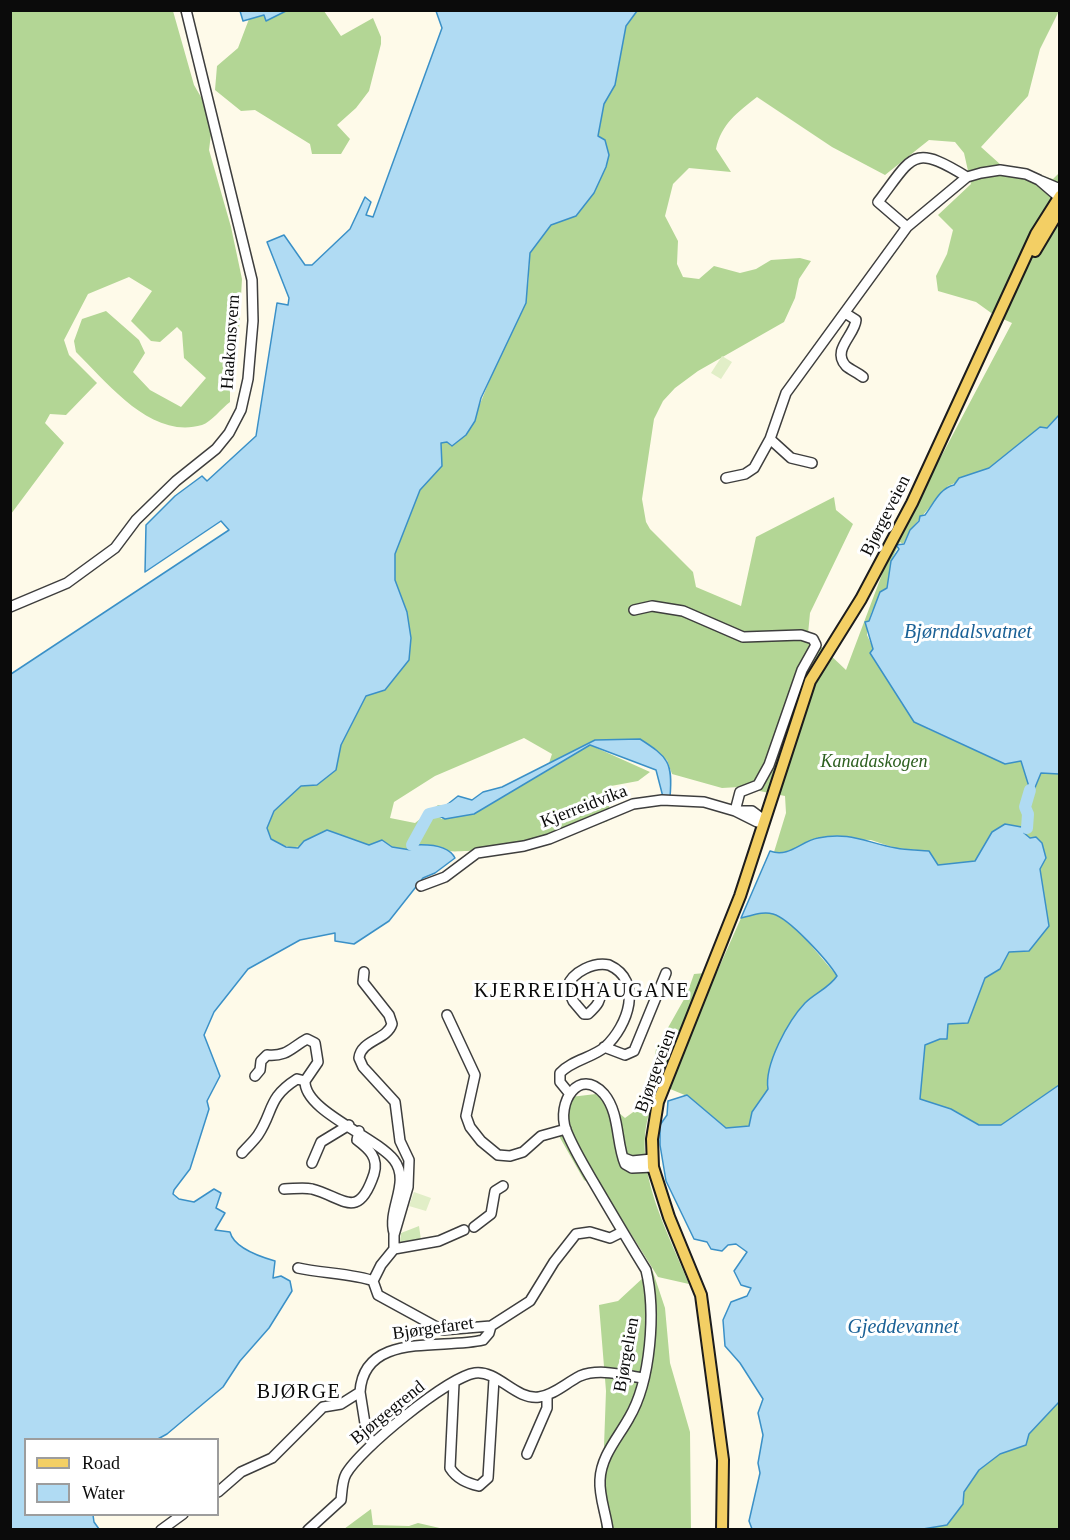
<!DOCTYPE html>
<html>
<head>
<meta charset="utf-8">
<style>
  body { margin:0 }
  #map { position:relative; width:1070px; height:1540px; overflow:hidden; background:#fefae9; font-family:Georgia,serif }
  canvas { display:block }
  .frame { position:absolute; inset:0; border:12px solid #0b0b0b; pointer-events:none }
  .legend { position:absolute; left:24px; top:1438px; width:195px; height:78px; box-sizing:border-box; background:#fff; border:2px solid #9d9d9d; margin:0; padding:8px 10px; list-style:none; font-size:18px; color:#0b0b0b }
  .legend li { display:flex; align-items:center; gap:12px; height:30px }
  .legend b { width:30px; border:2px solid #9d9d9d }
</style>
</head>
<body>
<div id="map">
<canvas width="1070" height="1540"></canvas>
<div class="frame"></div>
<ul class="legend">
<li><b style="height:8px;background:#f3cf64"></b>Road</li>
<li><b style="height:16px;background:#b0dbf3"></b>Water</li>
</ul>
</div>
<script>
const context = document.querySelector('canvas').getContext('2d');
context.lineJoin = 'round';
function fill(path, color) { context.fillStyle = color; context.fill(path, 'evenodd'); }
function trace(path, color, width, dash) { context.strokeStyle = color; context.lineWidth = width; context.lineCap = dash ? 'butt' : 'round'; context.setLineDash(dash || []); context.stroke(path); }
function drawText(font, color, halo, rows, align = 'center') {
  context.font = font + ' Georgia,serif'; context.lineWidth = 6; context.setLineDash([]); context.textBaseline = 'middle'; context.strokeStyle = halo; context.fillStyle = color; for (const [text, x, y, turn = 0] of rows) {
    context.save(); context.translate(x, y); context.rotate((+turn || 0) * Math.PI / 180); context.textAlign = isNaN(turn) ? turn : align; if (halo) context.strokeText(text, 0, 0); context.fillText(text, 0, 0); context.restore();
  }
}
fill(new Path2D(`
  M419 1226 421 1240 400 1242 401 1233Z`), '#cfe6b5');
fill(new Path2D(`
  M11 11H173L194 85 213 118 209 150 231 227 242 279 239 330 230 374V402C222 408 211 422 202 425 151 440 108 383 76 352L74 341 82 319 106 311 139 340 145 353 133 372 150 390 181 407 206 378 184 358 182 332 177 327 160 342 151 341 131 321 152 291 129 277 88 294 64 340 69 355 97 383 66 415 50 414 45 423 64 443 11 514Z
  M286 11H324L341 36 373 18 381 37V44L369 91 356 108 337 125 350 139 341 154H312L310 144 255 110 241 111 215 90 217 66 238 48 249 19 265 15 267 20Z
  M637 11H1059L1040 49 1028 96 981 147 1001 165 1053 179 1059 173V415L1046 428 1040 427 989 468 948 486 910 530 903 544 900 542 891 561 887 588 872 611 867 626V635L883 670 902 704 928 729 1005 764 1021 761 1036 786 1041 773 1059 774V1085L1001 1125H979L951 1109 920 1099 925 1045 940 1039 948 1024 968 1023 985 978 1000 969 1009 952 1049 926 1040 869 1046 858 1042 843 1036 837 1030 838 1024 833 992 832 975 861 938 865 928 851 895 848 871 840 816 838 795 850 776 853 774 852 786 813 785 796 739 787 722 788 672 774 667 760 595 740 549 763 552 754 524 738 435 776 394 802 390 818 415 823 438 805 446 806 439 811 441 819 474 814 590 745 650 772 638 781 611 786 608 821C564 837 515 849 467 851 462 851 454 852 449 851 433 847 420 839 405 850L390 846 382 840 369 845C359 842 342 833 333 835 306 838 300 858 271 839L267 828 274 811 301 786 317 785 336 768 341 745 366 696 385 690 409 660 407 612 395 580V554L420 490 442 466 441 443 447 442 451 446 480 404 528 286 530 253 551 225 576 216 594 193 609 155 605 140 598 136 604 104 615 85 626 26ZM757 97 832 147 885 175 929 140 955 142 964 153 971 184 938 215 953 230 947 254 936 276 938 291 976 302 994 315 1012 323 890 553 846 670 808 634 810 613 853 524 836 510 834 497 756 537 741 606 696 587 693 572 650 529 646 522 642 499 654 419 663 401 675 388 698 371 784 322 795 298 799 279 811 261 800 258 771 260 756 269 740 273 714 266 699 279 683 277 677 264 678 241 665 216 673 184 689 168 731 172 716 149C721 124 738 112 757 97Z
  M761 912 774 914 792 923 837 976C829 988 815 993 805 1003 782 1027 780 1061 767 1091 762 1104 752 1108 752 1123L749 1126 726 1128 687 1096 663 1086C619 1147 665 1224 689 1284L658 1277 604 1191 584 1180 559 1136 567 1125 562 1098 596 1094 625 1118 647 1102 656 1049 687 994 694 974 717 972 741 918Z
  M632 1249 653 1272 665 1308 670 1363 690 1432 691 1529H601L606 1391 599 1305 618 1301 645 1276Z
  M1059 1402V1529L917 1530 947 1525 963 1504 964 1493 979 1470 1000 1454 1025 1444 1029 1434Z
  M371 1509 373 1525 409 1526 418 1523 444 1529H344Z`), '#b3d695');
fill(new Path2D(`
  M722 356 732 362 721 379 711 373Z
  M414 1192 431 1198 426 1211 409 1206Z`), '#e1eec7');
const water = new Path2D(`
  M240 11V10L286 11 266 21 264 15 243 21Z
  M436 11H637L626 26 615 85 604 104 598 136 605 140 609 155 606 167 594 193 576 216 551 225 530 253 526 303 481 398 475 421 466 435 452 446 447 442 441 443 442 466 420 490 395 554V580L407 612 411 638 409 660 385 690 366 696 341 745 336 770 317 785 301 786 274 811 267 828 271 839 286 847 298 848 304 841 327 830 369 845 382 840 392 847 411 850 412 845C426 844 448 844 455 858L435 873 423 878 389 921 354 944 335 941V933L300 940 248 969 214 1012 204 1035 220 1076 207 1101 209 1109 190 1169 174 1190 173 1194 179 1199 194 1202 214 1189 221 1193 216 1208 225 1213 215 1230 230 1232C234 1248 261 1257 275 1261L273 1278 281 1276 290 1281 292 1291 269 1328 240 1361 223 1387 167 1434 156 1440H26V1514L93 1515 94 1522 99 1529 11 1530V674L229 530 221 521 145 572 146 525 175 496 202 476 207 481 256 436 277 303 288 305 289 298 267 242 284 235 305 265H312L350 229 365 197 371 202 366 215 373 217 442 28Z
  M1059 415V774L1041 773 1034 790H1030L1021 761 1005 764 914 722 870 653 873 649 865 622 869 621 880 592 887 588 891 561 899 549 896 545 904 544 910 530 919 521 920 516 925 515C934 503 940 488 954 485L959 478 989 468 1040 427 1047 428Z
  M640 739C668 757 673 762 670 797H663L656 770 590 745 474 814 445 819 439 816V811L458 796 472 800 483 792 502 787 595 740Z
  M1005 824 1027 828 1024 833 1030 838 1036 837 1042 843 1046 858 1040 869 1049 926 1029 951 1009 952 1000 969 985 978 968 1023 948 1024 947 1039H940L925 1045 920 1099 951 1109 979 1125H1001L1059 1085V1402L1029 1434 1026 1445 1000 1454 979 1470 964 1492 963 1504 947 1525 917 1530 752 1529 749 1521 760 1473 758 1463 763 1435 758 1413 763 1399 740 1363 725 1346 723 1320 731 1302 747 1296 751 1288 741 1285 734 1271 747 1252 736 1244 728 1245 722 1251 711 1249 707 1242 694 1239 666 1181 660 1145V1125L667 1115 668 1101 687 1095 726 1128 749 1126 752 1112 768 1089C764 1065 788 1021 805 1003 815 993 829 988 837 976 828 961 789 918 773 914 762 911 752 916 741 918L770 851C789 858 801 841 818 838 850 831 867 843 896 848 906 850 918 850 929 851L938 865 975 861 992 832Z`);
fill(water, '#b0dbf3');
trace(water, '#3a90c7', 1.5);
trace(new Path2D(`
  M1027 828 1028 814 1025 807 1030 790
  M412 845 429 814 454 808`), '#b0dbf3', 12);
const minor = new Path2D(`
  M1041 181 1060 189
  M907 227 878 202C913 156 912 143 967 177
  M845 313 856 320C855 335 831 350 846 366 851 370 858 373 863 377
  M770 439 791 458 812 463
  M726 478 745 474 754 468 770 439 786 393 907 227 967 177 981 173 1000 170 1026 174 1039 180 1060 198
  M10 607 67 583 115 548 136 520 176 481 216 449 229 433 241 410 248 379 253 321 252 280 186 10
  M634 610 652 606 683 611 743 637 801 635 813 639 816 645 802 670 769 765 758 785 740 792 735 811
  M737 811H752L764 820
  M421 886 445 877 477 853 524 846 549 839 633 804 662 800 704 802 735 811 757 822 764 820
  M364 972 363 982 389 1015 392 1024C387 1040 361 1040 359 1058L363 1067 395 1102 400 1141 409 1160 408 1187 394 1235V1249L381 1265 373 1281 378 1295 442 1330 491 1326 530 1301 554 1262 576 1234 590 1232 610 1238 622 1232
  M447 1015 475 1075 466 1116 470 1127 481 1141 498 1155 510 1156 523 1152 541 1136 566 1129
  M604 1047 625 1055 634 1051 666 973
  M255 1076 260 1070 261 1061 267 1055C287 1057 292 1047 307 1039L315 1043 318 1062 305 1081C304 1111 375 1136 394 1160 411 1182 387 1209 394 1233
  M569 1093 560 1082V1073C572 1060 592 1058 605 1047 628 1026 644 981 609 965 594 962 573 971 567 987L573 1001 584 1014H588C596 1007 604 999 598 988
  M242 1153C247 1147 254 1141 258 1135 274 1111 267 1098 297 1079L305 1081
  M624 1158 632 1161 652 1159
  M312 1163 321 1142 349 1125
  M284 1189C293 1189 303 1187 312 1189 343 1197 358 1222 374 1174 379 1158 369 1149 357 1140L359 1131
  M474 1227 491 1214 495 1191 503 1186
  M394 1249 439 1241 464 1230
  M298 1268C319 1273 357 1274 373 1281
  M454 1383 450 1468C457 1479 467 1483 479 1486L488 1478 494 1379
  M360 1392 367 1436 373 1442
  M527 1454 547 1408V1395
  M218 1492 241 1472 272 1458 323 1407 341 1404 360 1392C364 1331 442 1350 483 1340L489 1333 491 1326
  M161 1530 183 1514
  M308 1530 341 1500C342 1492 342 1481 346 1474 360 1449 448 1377 475 1373 498 1370 515 1400 539 1397 554 1395 566 1383 580 1376 599 1368 623 1375 643 1378
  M608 1530C606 1513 599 1497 600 1480 601 1456 618 1438 629 1418 651 1381 656 1311 646 1270 628 1241 611 1212 594 1183 584 1166 573 1148 566 1130 556 1103 579 1066 604 1094 620 1113 616 1143 625 1164L632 1168 653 1167`);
const major = new Path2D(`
  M1035 251 1060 209
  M722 1530 723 1460 701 1295 669 1217 653 1167 652 1139 658 1102 740 896 810 681 861 599 912 503 1036 234 1060 196`);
trace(minor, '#3e3e3e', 12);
trace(major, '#1c1c1c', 14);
trace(minor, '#fff', 9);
trace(major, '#f3cf64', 10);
drawText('18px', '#0b0b0b', '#fff', [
  ["Haakonsvern",231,342,-86],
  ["Bjørgeveien",886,516,-63],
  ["Kjerreidvika",584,807,-21],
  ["Bjørgeveien",656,1071,-70],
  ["Bjørgefaret",433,1329,-8],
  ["Bjørgelien",627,1355,-80],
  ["Bjørgegrend",388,1413,-39]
]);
drawText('italic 18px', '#2c5f1f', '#fff', [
  ["Kanadaskogen",874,762]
]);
drawText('italic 20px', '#1a6196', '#fff', [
  ["Bjørndalsvatnet",968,633],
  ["Gjeddevannet",903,1328]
]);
context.letterSpacing = '1.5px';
drawText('20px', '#0b0b0b', '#fff', [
  ["KJERREIDHAUGANE",582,992],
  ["BJØRGE",299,1393]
]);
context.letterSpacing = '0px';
</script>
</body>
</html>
